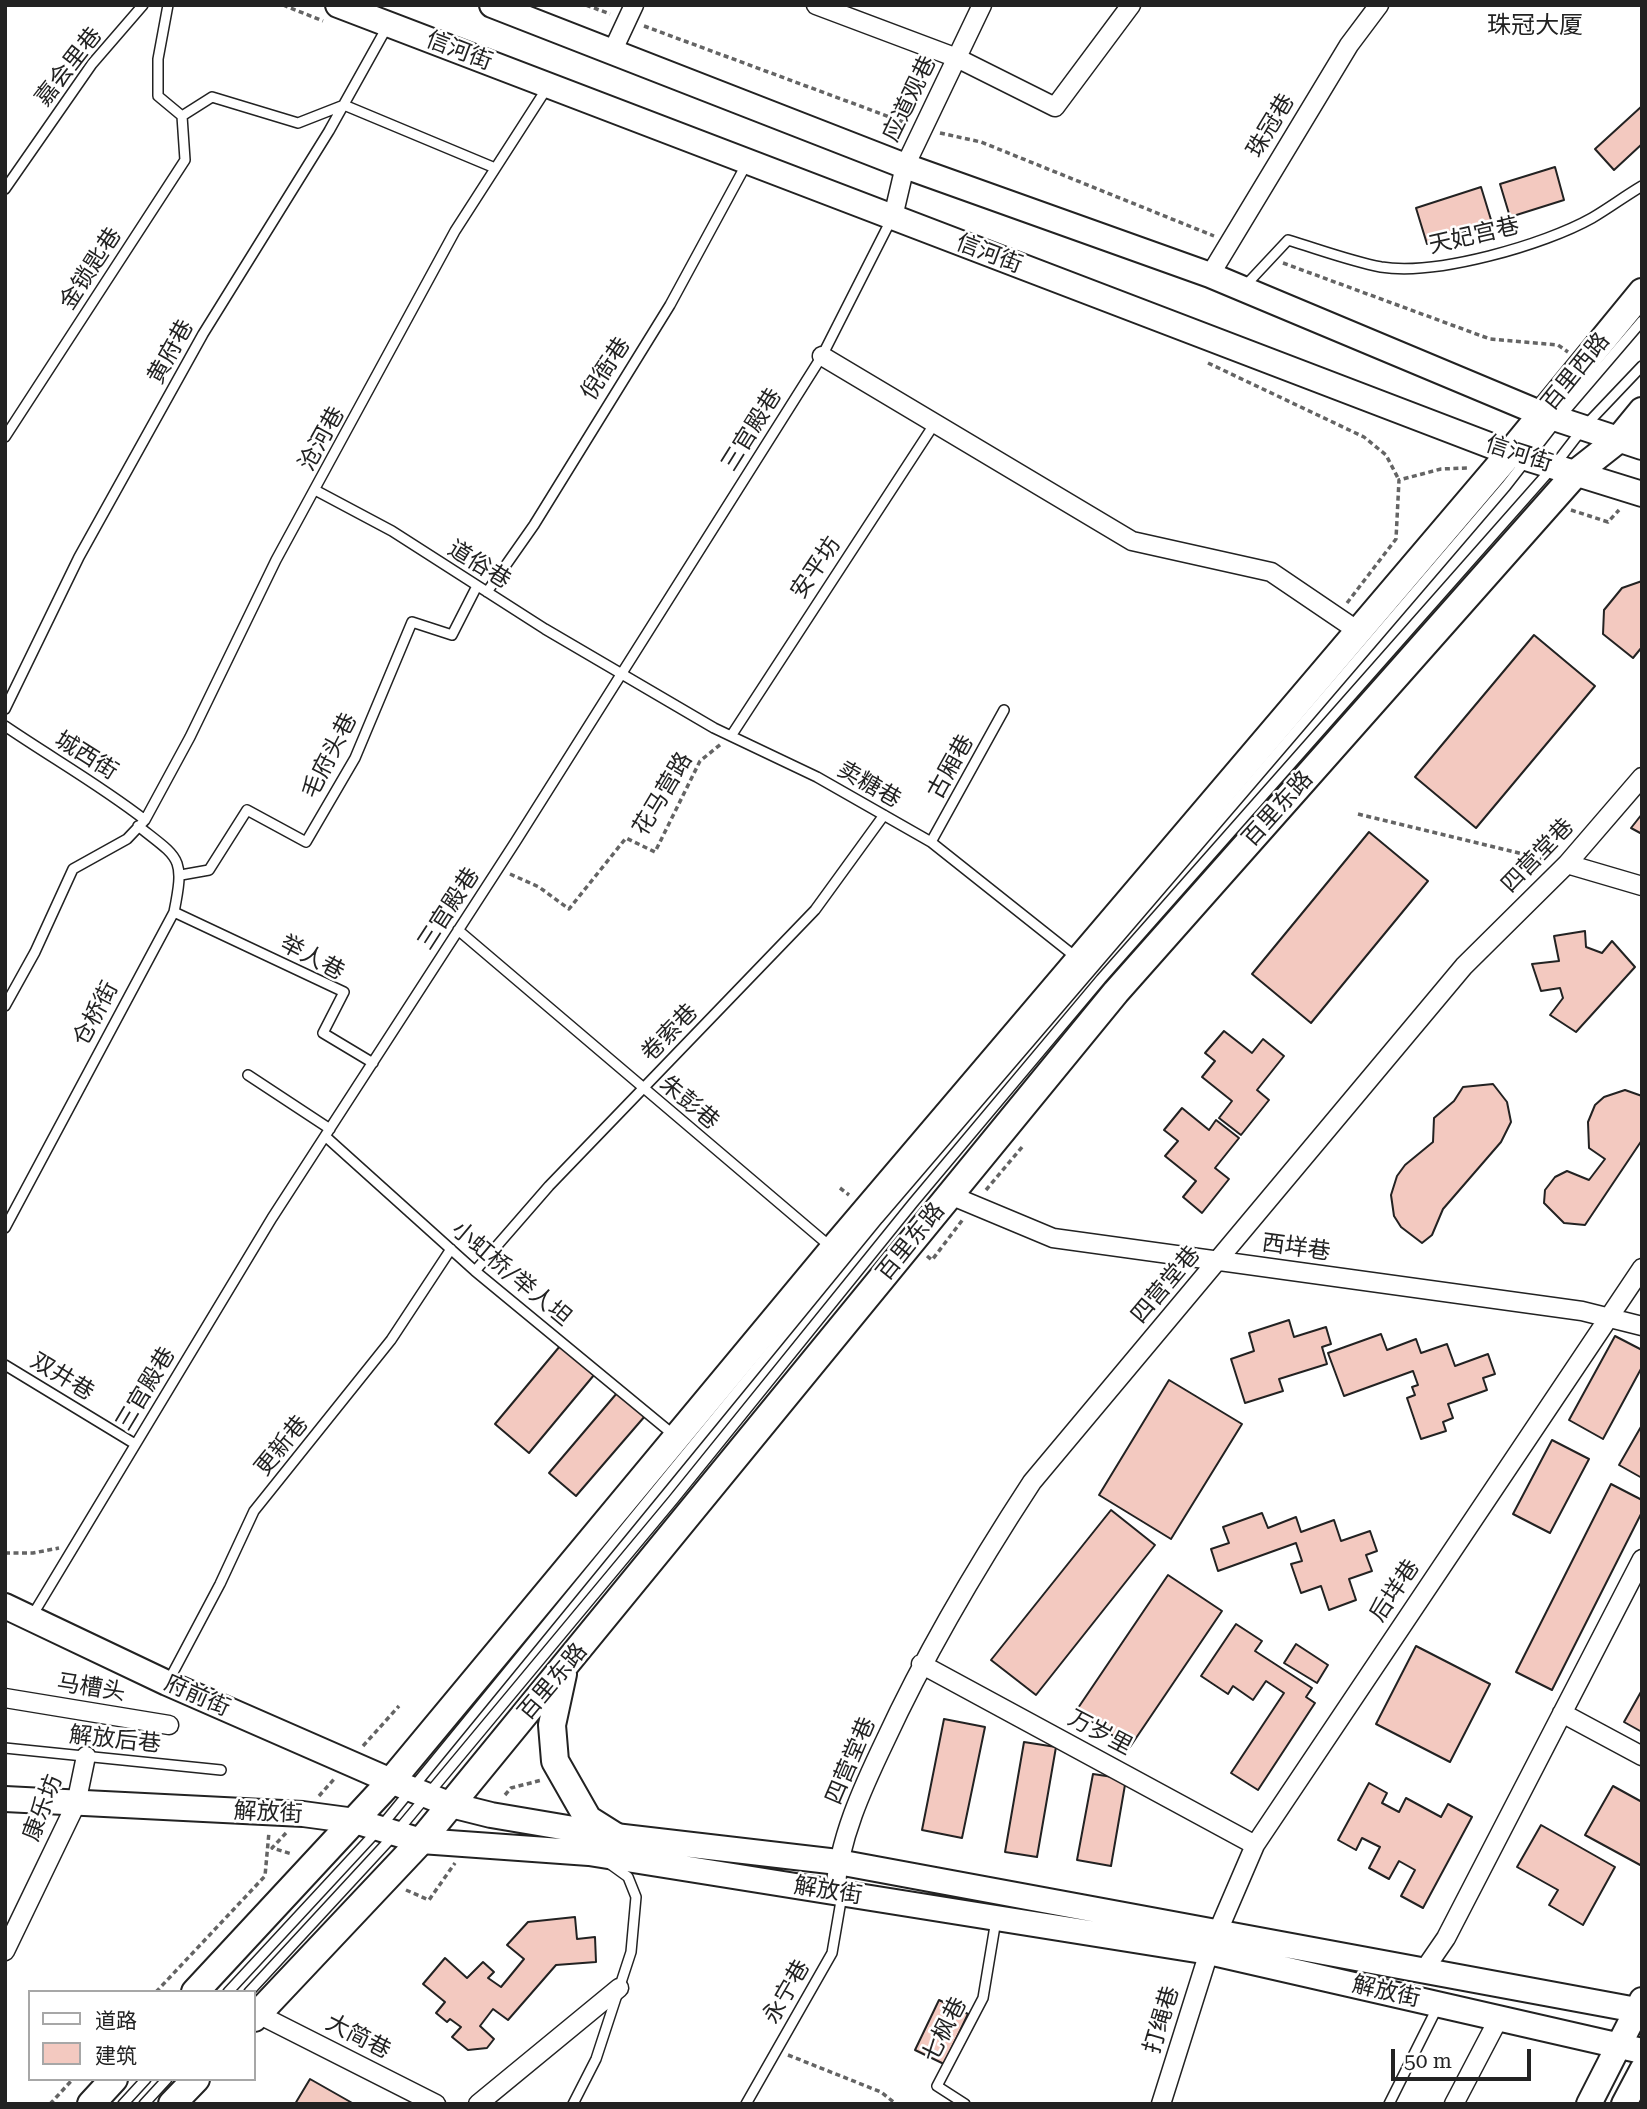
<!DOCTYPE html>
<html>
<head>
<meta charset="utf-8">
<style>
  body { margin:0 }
  #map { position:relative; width:1647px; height:2109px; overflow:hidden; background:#fff; font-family:"Roboto Serif","Noto Sans SC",serif }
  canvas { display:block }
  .frame { position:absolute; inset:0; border:7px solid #222; pointer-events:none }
  .legend { position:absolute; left:28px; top:1990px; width:228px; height:91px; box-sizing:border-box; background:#fff; border:2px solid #a7a7a7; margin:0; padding:9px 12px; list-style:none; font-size:21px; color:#222 }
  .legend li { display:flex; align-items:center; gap:14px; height:35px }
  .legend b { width:35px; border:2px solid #a7a7a7 }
  .scale { position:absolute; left:1391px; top:2049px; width:140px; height:32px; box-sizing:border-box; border:4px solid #222; border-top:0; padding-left:9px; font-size:21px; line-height:24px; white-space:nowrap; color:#222; -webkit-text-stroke:5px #fff; paint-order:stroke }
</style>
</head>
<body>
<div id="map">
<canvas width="1647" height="2109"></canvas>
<div class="frame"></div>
<ul class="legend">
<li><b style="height:9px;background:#fff"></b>道路</li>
<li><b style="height:19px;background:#f3c9c0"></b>建筑</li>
</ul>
<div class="scale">50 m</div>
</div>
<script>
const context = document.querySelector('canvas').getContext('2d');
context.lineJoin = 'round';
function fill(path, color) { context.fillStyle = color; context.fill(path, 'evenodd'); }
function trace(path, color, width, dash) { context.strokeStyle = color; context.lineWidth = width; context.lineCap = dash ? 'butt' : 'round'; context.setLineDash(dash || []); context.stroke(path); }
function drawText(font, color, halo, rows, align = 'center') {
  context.font = font + ' "Roboto Serif","Noto Sans SC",serif'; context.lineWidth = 5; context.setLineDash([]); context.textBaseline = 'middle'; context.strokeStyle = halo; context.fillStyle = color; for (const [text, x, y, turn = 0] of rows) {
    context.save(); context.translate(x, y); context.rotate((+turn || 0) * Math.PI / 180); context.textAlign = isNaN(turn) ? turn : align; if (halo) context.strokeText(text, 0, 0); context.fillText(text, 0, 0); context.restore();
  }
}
const building = new Path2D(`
  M1642 106V144L1614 170 1595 149Z
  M1555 167 1564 200 1510 217 1500 184Z
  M1481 187 1492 223 1427 244 1416 208Z
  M1642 581V647L1633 658 1603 634 1604 610 1622 588Z
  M1534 635 1595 686 1476 828 1415 777Z
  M1642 814V834L1631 828Z
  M1369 832 1428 881 1311 1023 1252 974Z
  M1585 931 1586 947 1602 953 1612 941 1635 967 1576 1032 1550 1015 1563 998 1560 988 1541 991 1532 964 1559 961 1554 936Z
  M1224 1031 1252 1053 1263 1039 1284 1056 1257 1090 1269 1100 1241 1135 1219 1118 1232 1101 1202 1077 1215 1061 1205 1053Z
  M1493 1084 1507 1102 1511 1122 1501 1142 1443 1209 1432 1235 1422 1243 1401 1227 1394 1216 1391 1195 1397 1176 1405 1165 1433 1142 1434 1118 1454 1101 1463 1087Z
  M1625 1090 1642 1096V1140L1585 1225 1564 1223 1544 1203 1545 1190 1555 1177 1567 1171 1589 1180 1605 1159 1589 1148 1588 1122 1595 1105 1604 1097Z
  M1182 1108 1209 1130 1216 1120 1239 1138 1215 1168 1229 1179 1202 1213 1183 1197 1196 1181 1165 1156 1178 1141 1164 1130Z
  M1289 1320 1294 1337 1326 1327 1331 1344 1322 1347 1327 1364 1279 1379 1283 1391 1245 1403 1231 1359 1254 1351 1249 1333Z
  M1381 1334 1387 1350 1416 1339 1421 1353 1447 1344 1455 1366 1488 1354 1495 1374 1483 1378 1487 1390 1448 1404 1453 1418 1443 1422 1446 1431 1421 1439 1407 1398 1415 1395 1412 1387 1418 1385 1413 1371 1344 1396 1328 1353Z
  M1615 1336 1642 1350V1367L1603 1439 1569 1420Z
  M560 1346 594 1375 529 1453 495 1424Z
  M1169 1380 1242 1424 1171 1539 1099 1495Z
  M617 1393 645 1416 576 1496 549 1473Z
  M1642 1425V1478L1619 1465Z
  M1552 1440 1589 1459 1550 1533 1513 1514Z
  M1611 1484 1642 1500V1512L1552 1690 1516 1672Z
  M1111 1510 1155 1545 1036 1695 991 1660Z
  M1262 1513 1268 1528 1296 1517 1301 1532 1334 1520 1341 1541 1370 1531 1377 1551 1366 1555 1372 1571 1349 1579 1356 1600 1329 1610 1321 1586 1301 1593 1291 1564 1302 1561 1296 1543 1218 1571 1211 1549 1229 1543 1223 1527Z
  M1168 1575 1222 1611 1130 1747 1076 1711Z
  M1236 1624 1262 1641 1255 1651 1312 1688 1306 1697 1315 1703 1258 1790 1231 1773 1284 1693 1266 1681 1253 1700 1233 1686 1228 1694 1201 1676Z
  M1296 1644 1328 1665 1317 1683 1284 1663Z
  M1416 1646 1490 1684 1450 1762 1376 1724Z
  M1642 1690V1732L1624 1722Z
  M944 1719 985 1727 962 1838 922 1830Z
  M1024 1742 1056 1747 1037 1857 1005 1852Z
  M1093 1774 1126 1779 1111 1866 1077 1860Z
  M1369 1783 1387 1793 1382 1803 1399 1812 1406 1798 1441 1817 1448 1804 1472 1817 1423 1908 1401 1896 1415 1870 1399 1861 1389 1879 1369 1868 1380 1847 1362 1838 1356 1850 1338 1840Z
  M1613 1786 1642 1802V1866L1585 1835Z
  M1541 1825 1615 1867 1583 1925 1549 1905 1558 1890 1517 1867Z
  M575 1917 577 1939 595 1937 596 1962 556 1965 508 2020 493 2009 480 2026 494 2039 487 2048 468 2050 452 2037 461 2027 450 2019 447 2022 436 2013 445 2002 423 1984 445 1958 467 1978 483 1962 494 1972 488 1978 501 1987 524 1959 507 1945 528 1922Z
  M939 2000 968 2014 944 2064 915 2050Z
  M310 2079 354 2104H295Z`);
fill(building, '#f3c9c0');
trace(building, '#222', 2);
const lane = new Path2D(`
  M168 5 158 59V96L182 116 212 97 298 123 344 105 495 168
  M5 189 92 64 143 5
  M1244 287 1288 240C1318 249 1350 261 1381 267 1436 276 1544 245 1592 218 1609 208 1625 196 1642 186
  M5 437 185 160 182 116
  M315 490 392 531 545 629 714 728 817 777 931 842 1077 958
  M487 592 534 525 670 305 747 163
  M5 709 79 557 203 334 329 131 387 27
  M5 726C52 758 100 785 145 820
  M731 736 935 423
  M931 842 1004 710
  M181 875 209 870 247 810 306 842 355 758 412 622 452 635 477 586
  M174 912 344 992 323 1033 373 1063
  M458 930 832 1248
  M5 1006 35 952 73 869 127 839 145 820 190 737 276 560 455 231 547 88
  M248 1075 330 1129
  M325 1136 475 1271 675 1436
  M5 1228 174 912C185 857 180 859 138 826
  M475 1271 549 1186 815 910 884 815
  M5 1365 135 1444
  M32 1616 272 1218 516 841 822 356 892 218
  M168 1682 220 1584 254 1511 391 1340 451 1249
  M5 1748 221 1770
  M228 1992 379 1829 878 1219 1506 486 1559 418 1642 321
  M249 1992 395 1834 673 1500 913 1203 1101 979 1554 466 1584 427 1642 366
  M123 2104 146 2079
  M144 2104 167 2079
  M573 2104 596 2059 631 1952 636 1897 628 1877 610 1864
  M746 2104 832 1953 842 1895
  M965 2104 937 2086 983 1998 996 1920
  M1389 2104 1438 2006`);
const street = new Path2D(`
  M816 5 957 58 1055 107 1131 5
  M613 50 634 5
  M893 217 905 166 982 5
  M1210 275 1349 45 1379 5
  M822 356 1132 541 1271 572 1358 631
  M1567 864 1642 886
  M950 1195 1053 1238 1582 1311 1642 1326
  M921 1664 1255 1845
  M5 1698 169 1725
  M1562 1713 1642 1756
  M835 1892C839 1839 862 1789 885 1741 927 1650 977 1566 1032 1482L1464 966 1567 864 1642 777
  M5 1951 76 1804 86 1756
  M1424 1970 1446 1938 1642 1559
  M258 2014 436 2104
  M478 2104 619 1988
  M1161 2104 1209 1952 1255 1845 1642 1268
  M1454 2104 1499 2018`);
const secondary = new Path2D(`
  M338 5 1510 453 1642 494
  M492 5 905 166 1210 275 1542 414 1642 447
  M5 1606 167 1683 391 1781 451 1805 491 1815 615 1836 838 1862 1642 2011
  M5 1799 303 1814 355 1821 421 1841 589 1853 1209 1952 1642 2051
  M1589 2104 1642 2000
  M1624 2104 1642 2070`);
const primary = new Path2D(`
  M563 1674 552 1725 555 1761 588 1819 615 1836
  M195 1992 391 1781 833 1249 1510 453 1642 292
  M254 2018 421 1841 1116 992 1577 472 1619 439 1642 411
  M91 2104 114 2079
  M172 2104 196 2079`);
trace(lane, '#222', 12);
trace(street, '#222', 21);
trace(secondary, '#222', 28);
trace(primary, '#222', 30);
trace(new Path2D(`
  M283 5 323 21
  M586 5 610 14
  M644 26 906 123
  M940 133 981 142 1214 236
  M1283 263 1490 339 1558 345 1568 352
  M1208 363 1364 437 1386 455 1399 480
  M1571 510 1608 522 1619 510
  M1347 603 1396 539 1399 480 1441 469 1467 468
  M1358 814 1548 860
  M510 874 539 887 569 909 626 838 655 852 700 761 721 744
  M840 1188 849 1195
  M986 1190 1023 1146
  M927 1256 932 1260 964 1218
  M5 1553H33L59 1548
  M363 1746 399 1706
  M505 1795 511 1788 542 1780
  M319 1796 335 1778
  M286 1833 272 1848 292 1854
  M406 1890 429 1900 455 1863
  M156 1992 265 1876 269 1832
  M788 2055 881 2092 896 2104
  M50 2104 73 2079`), '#646464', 3.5, [5, 3.5]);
trace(lane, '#fff', 9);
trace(street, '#fff', 18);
trace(secondary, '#fff', 24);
trace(primary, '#fff', 26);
drawText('23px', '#222', '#fff', [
  ["信河街",459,51,21],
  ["嘉会里巷",69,67,-52],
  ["应道观巷",910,99,-64],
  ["珠冠巷",1271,126,-59],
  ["天妃宫巷",1474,236,-13],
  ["信河街",989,254,21],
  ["金锁匙巷",91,269,-57],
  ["黄府巷",171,352,-61],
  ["倪衙巷",606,369,-57],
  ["百里西路",1576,372,-51],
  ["三官殿巷",752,430,-58],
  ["沧河巷",322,439,-61],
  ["信河街",1519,454,18],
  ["道俗巷",479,565,32],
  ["安平坊",816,568,-56],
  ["城西街",86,756,32],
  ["毛府头巷",330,756,-63],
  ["古厢巷",951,767,-61],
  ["卖糖巷",869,785,30],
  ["花马营路",663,794,-59],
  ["百里东路",1278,809,-48],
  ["四营堂巷",1538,856,-46],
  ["三官殿巷",449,909,-57],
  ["举人巷",312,958,28],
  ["仓桥街",96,1014,-62],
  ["卷索巷",670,1033,-46],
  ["朱彭巷",689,1103,40],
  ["百里东路",911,1242,-51],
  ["西垟巷",1296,1248,8],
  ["小虹桥/举人坦",511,1274,40],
  ["四营堂巷",1166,1285,-50],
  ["双井巷",62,1377,31],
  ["三官殿巷",146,1389,-59],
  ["更新巷",282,1446,-51],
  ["后垟巷",1395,1591,-56],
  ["百里东路",553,1682,-50],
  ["马槽头",91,1688,9],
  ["府前街",197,1696,24],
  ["万岁里",1100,1733,28],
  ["解放后巷",115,1740,6],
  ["四营堂巷",851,1761,-67],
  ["康乐坊",43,1808,-69],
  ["解放街",268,1813,3],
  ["解放街",828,1891,9],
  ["永宁巷",787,1992,-60],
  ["解放街",1386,1992,13],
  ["打绳巷",1162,2020,-73],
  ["七枫巷",945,2030,-63],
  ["大简巷",358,2037,27]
]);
drawText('24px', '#222', '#fff', [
  ["珠冠大厦",1535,26]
]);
</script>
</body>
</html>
